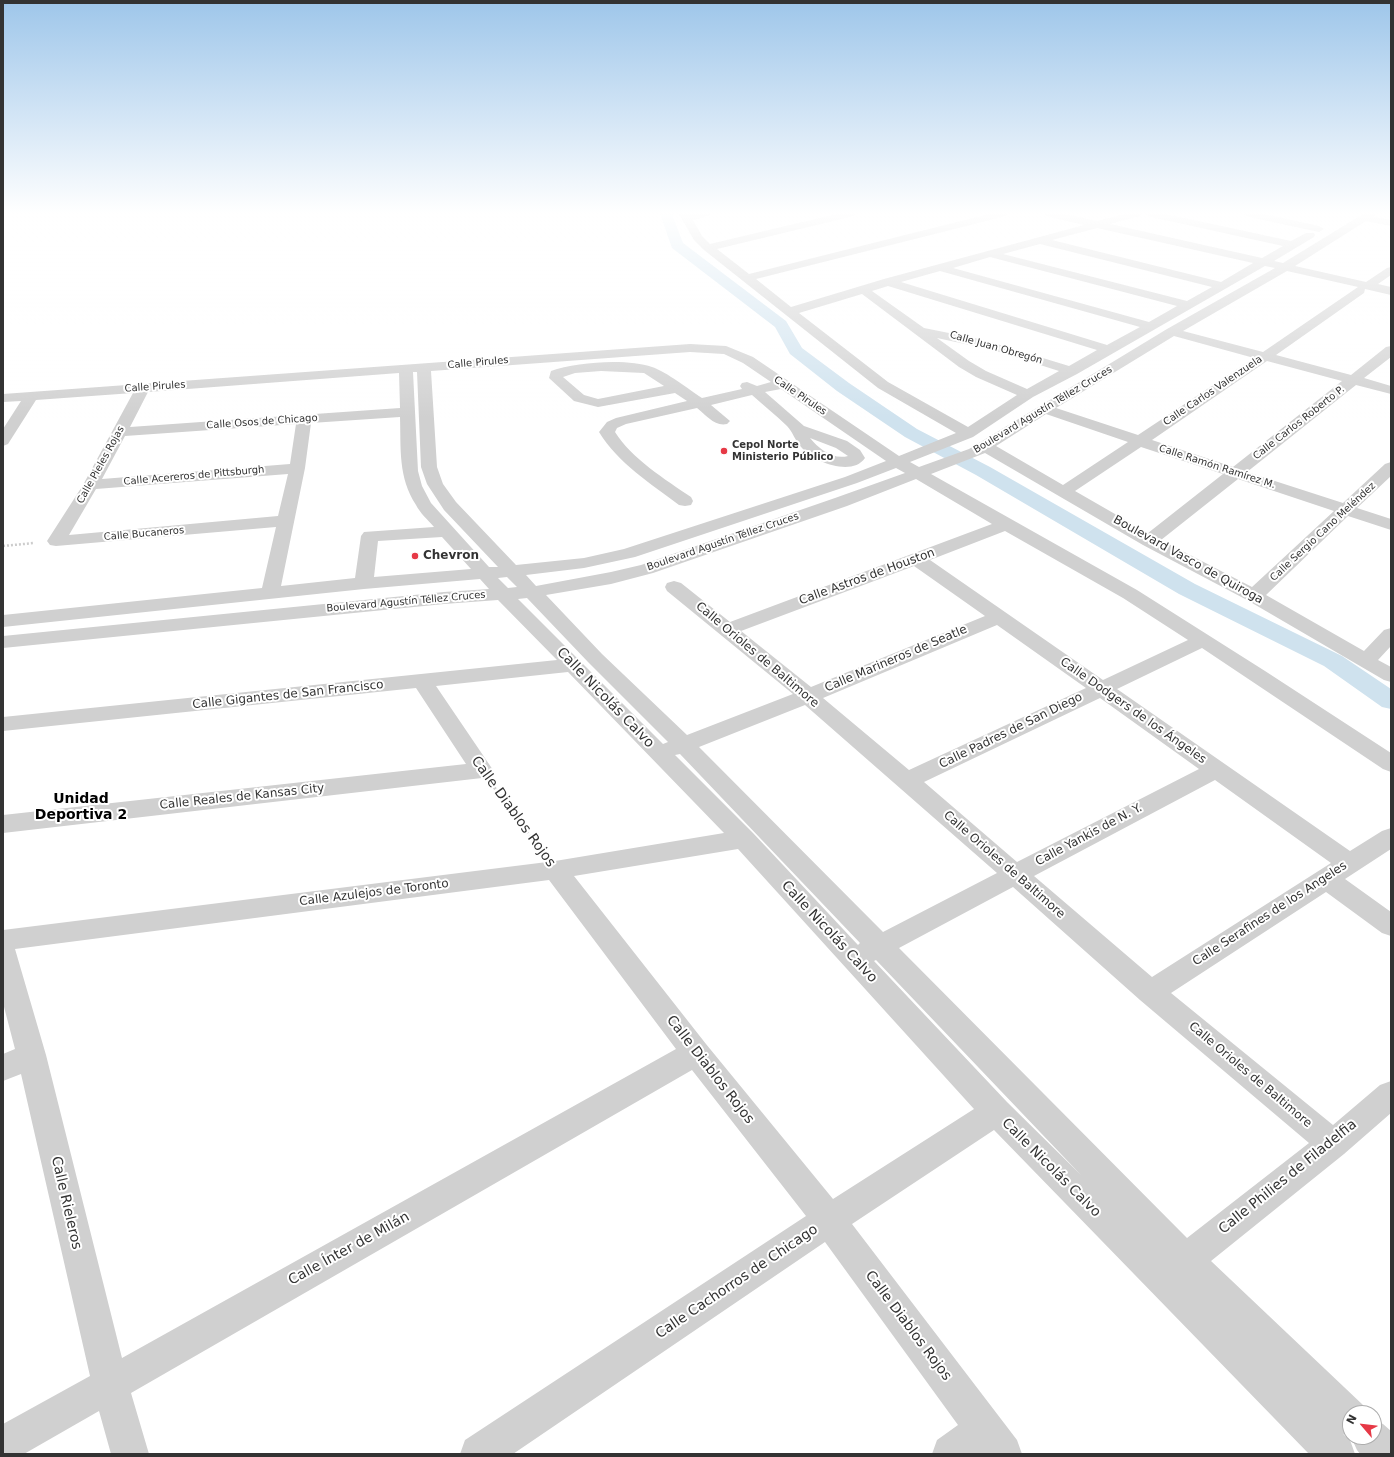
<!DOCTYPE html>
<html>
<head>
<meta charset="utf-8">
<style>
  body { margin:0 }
  #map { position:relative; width:1394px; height:1457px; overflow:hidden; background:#fff; font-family:"DejaVu Sans",sans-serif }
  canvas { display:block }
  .frame { position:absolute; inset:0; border:4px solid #333; pointer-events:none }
  .north { position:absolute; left:1342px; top:1405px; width:40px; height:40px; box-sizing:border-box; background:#fff; border:1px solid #adadad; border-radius:50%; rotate:298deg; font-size:11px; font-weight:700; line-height:16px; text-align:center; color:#333 }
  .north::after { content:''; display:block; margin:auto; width:14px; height:18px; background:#e63946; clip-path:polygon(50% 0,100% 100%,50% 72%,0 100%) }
</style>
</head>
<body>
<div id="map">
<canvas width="1394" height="1457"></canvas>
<div class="frame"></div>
<div class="north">N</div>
</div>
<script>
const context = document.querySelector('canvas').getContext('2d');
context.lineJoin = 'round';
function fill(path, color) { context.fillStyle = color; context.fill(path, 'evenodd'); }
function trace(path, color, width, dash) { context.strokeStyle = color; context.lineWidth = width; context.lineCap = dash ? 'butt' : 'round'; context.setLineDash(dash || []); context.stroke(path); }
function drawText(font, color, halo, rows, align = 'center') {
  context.font = font + ' "DejaVu Sans",sans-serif'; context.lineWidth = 4; context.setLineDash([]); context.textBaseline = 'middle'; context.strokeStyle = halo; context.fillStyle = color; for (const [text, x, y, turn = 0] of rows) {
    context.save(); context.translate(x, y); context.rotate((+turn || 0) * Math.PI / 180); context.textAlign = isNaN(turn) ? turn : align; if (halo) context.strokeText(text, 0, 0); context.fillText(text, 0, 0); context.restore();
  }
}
fill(new Path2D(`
  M660 214H672L683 243 786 321 802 348 849 383 917 429 990 467 1195 584 1342 656 1391 689V709L1382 707 1324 666 1179 594 976 475 905 437 837 391 790 354 775 327 672 248Z`), '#cfe2ee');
trace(new Path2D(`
  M3 546 34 543`), '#cdcdcd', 2.5, [2, 2]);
trace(new Path2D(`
  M494 787 540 850`), '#cdcdcd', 3, [2.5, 2.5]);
fill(new Path2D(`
  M679 214H710L709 216 693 220 702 236 710 244 836 214H855L854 216 717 249 749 274 989 214H1007L1006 216 756 279 791 307 884 279 1084 225 1046 216 1045 214H1065L1097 221 1124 214H1141L1140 216 1110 224 1262 258 1283 246 1151 217 1146 214H1166L1291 241 1306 233H1314L1315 235 1314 237 1274 261 1283 263 1363 214H1376L1374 217 1391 220V226L1366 221 1295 266 1366 282 1387 268 1391 267V275L1378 284 1391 287V295L1365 289 1364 293 1276 355 1351 375 1386 347 1391 346V357L1364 378 1391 386V394L1356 385 1247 472 1343 503 1385 464 1391 462V476L1357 508 1391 519V530L1348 516 1266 595 1364 651 1384 630 1391 628V646L1378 660 1391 667V682L1384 680 1247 600 1143 545 985 453 931 474 1137 590 1265 671 1391 753V772L1383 769 1202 648 1117 689 1350 851 1382 831 1391 828V849L1345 879 1391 912V936L1382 933 1326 892 1171 993 1333 1125 1380 1085 1391 1081V1113L1344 1154 1211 1261 1363 1405 1367 1413H1350V1437L1343 1434 1350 1440 1355 1454H1309L994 1130 852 1224 1017 1440 1022 1454H932L937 1440 958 1425 825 1242 513 1454H460L465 1440 806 1216 692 1070 131 1393 149 1454H111L99 1411 24 1454H3V1424L90 1376 21 1074 3 1081V1054L15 1049 3 1003V930L555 861 724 833 568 672 436 686 493 770 490 775 482 778 3 833V815L466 764 416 688 3 731V717L557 660 498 600 444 604 3 648V636L444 592 489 589 480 579 364 589 3 627V615L262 588 276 527 56 546 50 545 47 541 83 485 133 393 36 400 8 444 3 446V429L21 401 3 402V394L690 344 726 346 753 357 899 456 956 433 878 388 704 250 694 240ZM1097 228 1253 263 1221 282 1052 240ZM1040 244 1212 287 1187 301 1003 254ZM990 257 1177 306 1149 322 953 268ZM1265 266 1275 268 1167 329 969 449 919 467 910 462 973 437 1033 397 1077 374ZM940 271 1140 327 1107 345 901 282ZM1287 271 1358 287 1263 352 1183 331ZM888 286 1097 350 1069 366 984 340 924 328 872 291ZM862 294 959 367 976 377 1017 395 968 427 888 382 799 313ZM1174 336 1254 358 1138 435 1056 408ZM937 338 993 350 1059 371 1027 389 986 371 969 361ZM690 352 724 354 743 363 771 382 757 386 747 382 742 383 740 386 742 389 702 398C688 389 667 372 652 367 627 358 576 362 551 371L549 378 574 401 598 407 675 393 687 401 616 418 607 422 599 432C618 463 651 484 679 505L685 506 691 505 693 501 691 497C666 480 631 458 615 432L617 428 626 424 697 408C706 415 715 427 727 424L730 421 711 405 752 395C763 405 776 415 787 426 793 432 795 441 802 448 814 462 852 477 865 458L860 450 847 441 804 426 765 392 781 389 886 461 845 477 624 549 584 558 516 565 456 502 443 484 437 467 431 371ZM1267 361 1342 381 1233 467 1152 440ZM601 371 644 373 664 386 598 399 584 395 563 377 575 373ZM413 372H417L421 467 427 484 444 510 498 567H489L431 503 422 486 418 471ZM399 373 400 408 130 427 148 392ZM1046 414 1128 442 1063 485 996 446ZM400 417C401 449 398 477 416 505 420 513 428 520 434 527L364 532 361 536 355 578 281 586 305 468 311 423ZM296 424 290 464 102 479 125 436ZM810 438 836 448 848 456C833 460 819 449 810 438ZM1141 447 1223 474 1148 533 1075 491ZM896 468 905 473 835 498 641 565 611 572 536 586 526 575 584 568 635 557 857 483ZM288 474 278 516 69 535 96 489ZM916 479 992 524 730 622 681 583 674 581 667 583 665 587 667 591 793 694 687 735 602 654 546 595 611 584 653 573 847 506ZM1238 479 1334 511 1252 587 1161 540ZM1005 531 1123 598 1188 640 1103 680 930 560ZM442 537 471 569 374 577 378 541ZM914 566 985 616 811 687 741 631ZM507 577 517 587 508 588 498 578ZM527 598 588 662 668 742 663 744 518 599ZM997 625 1086 688 909 770 823 698ZM1100 698 1199 769 1017 862 924 782ZM805 705 997 873 883 932 699 747ZM680 754 860 943 858 945 753 833 675 755ZM1215 780 1331 863 1152 977 1034 876ZM738 849 974 1109 833 1199 706 1044 574 876ZM549 880 676 1049 122 1358 46 1055 15 949ZM1013 887 1140 1000 1309 1143 1187 1238 899 948ZM876 960 1081 1175 1007 1102 874 961Z
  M1244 214H1264L1319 226 1324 229 1319 232 1249 217Z
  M1374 1420 1383 1424 1391 1431V1454H1360L1357 1450 1351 1437H1374Z`), '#d0d0d0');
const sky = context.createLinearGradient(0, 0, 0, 418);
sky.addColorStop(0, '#9ec6ea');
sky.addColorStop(0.51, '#fff');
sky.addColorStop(1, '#ffffff00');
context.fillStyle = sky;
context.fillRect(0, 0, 1394, 418);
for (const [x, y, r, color] of [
  [724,451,4,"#e63946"],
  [415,556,4,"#e63946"]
]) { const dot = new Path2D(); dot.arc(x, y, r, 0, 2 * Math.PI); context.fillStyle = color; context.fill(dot); trace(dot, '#fff', 1.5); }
drawText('10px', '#333', '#fff', [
  ["Calle Juan Obregón",996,348,16],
  ["Calle Pirules",478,363,-5],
  ["Calle Pirules",155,387,-4],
  ["Calle Carlos Valenzuela",1213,391,-34],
  ["Calle Pirules",800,396,34],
  ["Boulevard Agustín Téllez Cruces",1043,410,-31],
  ["Calle Osos de Chicago",262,422,-4],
  ["Calle Carlos Roberto P.",1299,423,-38],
  ["Calle Pieles Rojas",101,465,-61],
  ["Calle Ramón Ramírez M.",1217,467,18],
  ["Calle Acereros de Pittsburgh",194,476,-5],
  ["Calle Sergio Cano Meléndez",1323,532,-43],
  ["Calle Bucaneros",144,534,-5],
  ["Boulevard Agustín Téllez Cruces",723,542,-19],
  ["Boulevard Agustín Téllez Cruces",406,602,-5]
]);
drawText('bold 10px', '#333', '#fff', [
  ["Cepol Norte",732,445],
  ["Ministerio Público",732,457]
], 'left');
drawText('bold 12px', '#333', '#fff', [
  ["Chevron",423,556]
], 'left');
drawText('12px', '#333', '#fff', [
  ["Boulevard Vasco de Quiroga",1188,560,29],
  ["Calle Astros de Houston",867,577,-20],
  ["Calle Orioles de Baltimore",757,655,40],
  ["Calle Marineros de Seatle",896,659,-23],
  ["Calle Gigantes de San Francisco",288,695,-6],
  ["Calle Dodgers de los Ángeles",1133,711,35],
  ["Calle Padres de San Diego",1011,731,-26],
  ["Calle Reales de Kansas City",242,797,-6],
  ["Calle Yankis de N. Y.",1089,835,-28],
  ["Calle Orioles de Baltimore",1004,865,41],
  ["Calle Azulejos de Toronto",374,893,-7],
  ["Calle Serafines de los Angeles",1270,914,-33],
  ["Calle Orioles de Baltimore",1250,1075,40]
]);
drawText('14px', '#333', '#fff', [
  ["Calle Nicolás Calvo",605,698,46],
  ["Calle Diablos Rojos",513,812,54],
  ["Calle Nicolás Calvo",829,932,47],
  ["Calle Diablos Rojos",710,1070,52],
  ["Calle Nicolás Calvo",1051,1168,45],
  ["Calle Philies de Filadelfia",1288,1177,-39],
  ["Calle Rieleros",66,1203,77],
  ["Calle Ínter de Milán",349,1249,-29],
  ["Calle Cachorros de Chicago",737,1282,-34],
  ["Calle Diablos Rojos",908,1326,53]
]);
drawText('bold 14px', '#000', '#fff', [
  ["Unidad",81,799],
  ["Deportiva 2",81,815]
]);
</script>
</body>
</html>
